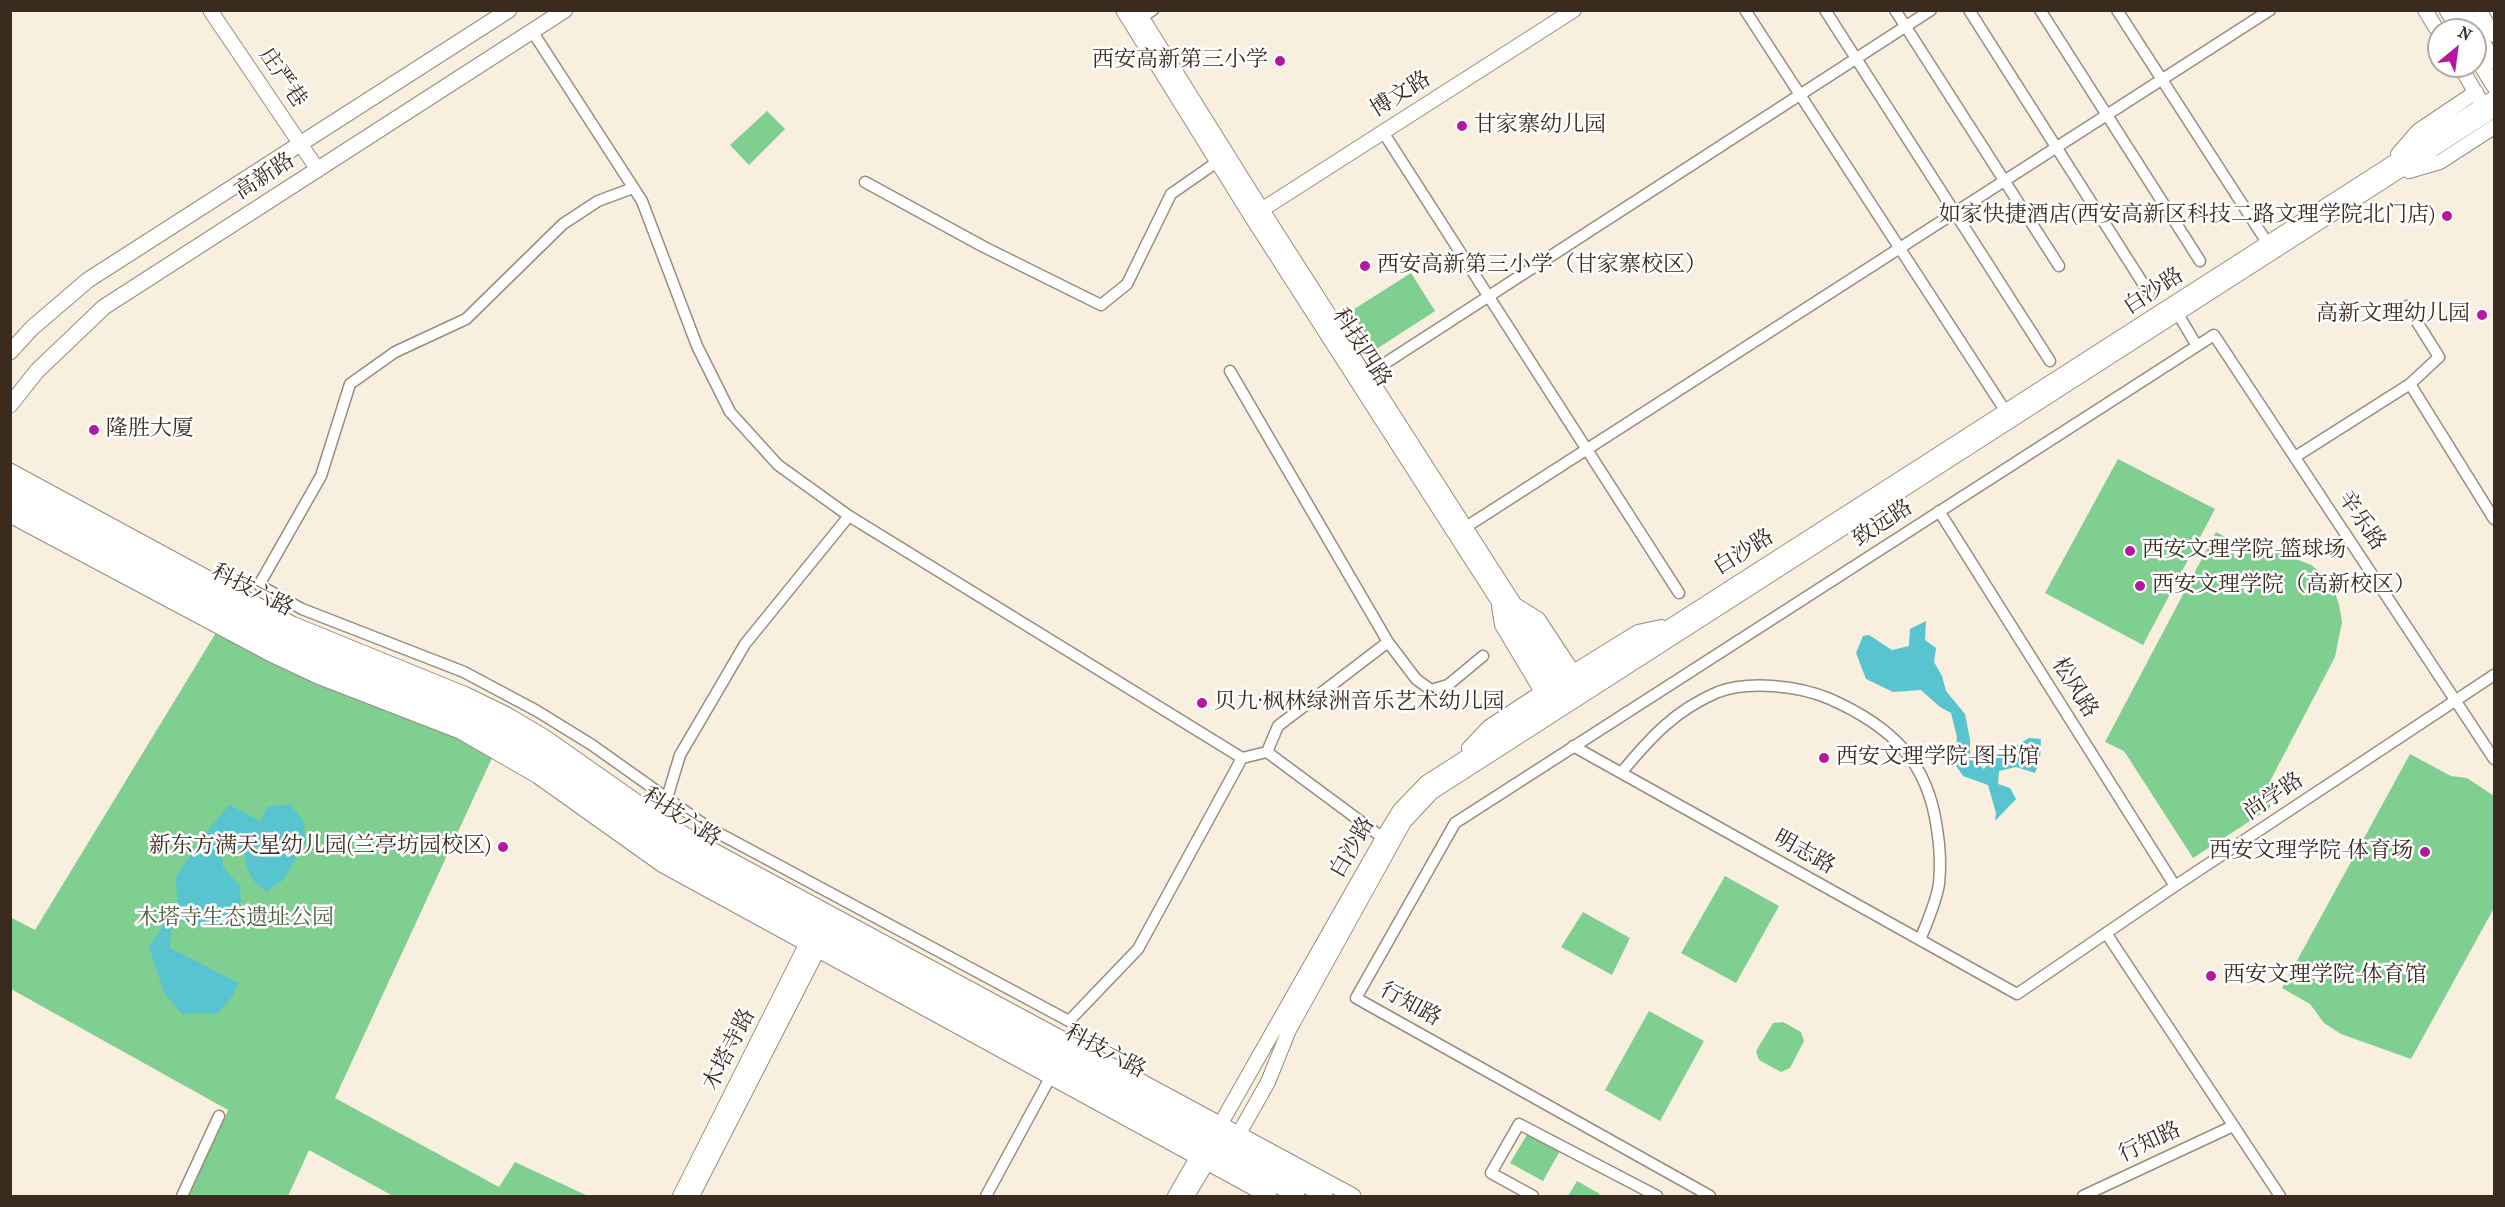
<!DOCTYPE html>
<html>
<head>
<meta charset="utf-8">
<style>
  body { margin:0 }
  #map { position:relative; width:2505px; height:1207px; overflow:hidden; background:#f8efdf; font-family:"IM FELL French Canon",serif }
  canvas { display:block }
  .frame { position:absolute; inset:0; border:12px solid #3b2a1e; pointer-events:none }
  .north { position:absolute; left:2427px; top:18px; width:60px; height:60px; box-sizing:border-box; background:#fff; border:2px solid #b1aaa5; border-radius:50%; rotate:29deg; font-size:16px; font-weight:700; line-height:24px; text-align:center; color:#3b2a1e }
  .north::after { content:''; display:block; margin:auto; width:21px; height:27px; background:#b5179e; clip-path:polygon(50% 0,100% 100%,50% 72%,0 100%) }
</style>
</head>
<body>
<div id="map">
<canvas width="2505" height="1207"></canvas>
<div class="frame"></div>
<div class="north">N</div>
</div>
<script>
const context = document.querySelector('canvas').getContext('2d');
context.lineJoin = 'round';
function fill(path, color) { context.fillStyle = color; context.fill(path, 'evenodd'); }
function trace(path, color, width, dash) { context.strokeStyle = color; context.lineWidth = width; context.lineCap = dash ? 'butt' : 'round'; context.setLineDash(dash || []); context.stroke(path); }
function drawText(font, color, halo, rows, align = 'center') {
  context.font = font + ' "IM FELL French Canon","Noto Serif SC",serif'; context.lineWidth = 5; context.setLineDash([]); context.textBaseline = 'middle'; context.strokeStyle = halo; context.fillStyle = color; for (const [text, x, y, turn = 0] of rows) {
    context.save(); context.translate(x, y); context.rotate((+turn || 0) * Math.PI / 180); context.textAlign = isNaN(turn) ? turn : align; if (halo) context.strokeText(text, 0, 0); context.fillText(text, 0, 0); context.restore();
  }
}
fill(new Path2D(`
  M767 111 785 129 749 165 730 145Z
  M1411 273 1435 311 1375 350 1351 311Z
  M2118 459 2215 509 2143 645 2045 593Z
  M2216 532 2253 552H2279L2311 565 2323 574 2333 588 2339 604 2342 622 2335 657 2269 783 2270 808 2193 858 2124 751 2105 742Z
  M217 631 443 730 492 758 335 1098 499 1187 515 1162 588 1196H393L309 1150 288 1196H189L228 1110 11 989 10 917 35 930Z
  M2410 754 2451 776 2467 778 2494 796V908L2411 1059 2341 1034 2324 1023 2310 1004 2282 988Z
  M1725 876 1779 906 1736 983 1681 953Z
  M1583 912 1630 938 1612 975 1561 947Z
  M1649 1011 1704 1041 1660 1121 1605 1090Z
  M1783 1022 1801 1032 1804 1041 1790 1068 1781 1072 1759 1060 1756 1051 1773 1023Z
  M1528 1133 1560 1151 1543 1181 1510 1163Z
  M1577 1181 1600 1194 1598 1196H1568Z`), '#7fcf90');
fill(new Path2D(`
  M1926 621 1925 640 1936 648 1934 662 1942 676 1946 691 1965 714 1970 740V758L1984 769 1993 759 2029 738 2041 739 2040 760 2035 773 2016 767 1999 771 1998 784 2010 788 2016 799 1995 821 1996 813 1988 785 1963 776 1955 764 1957 737 1951 713 1940 707 1921 690 1893 692 1866 679 1856 653 1863 636 1869 635 1892 650 1909 646 1910 629Z
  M289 804 304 821 305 843 283 880 267 891C250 882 246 869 244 850L221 847 223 867 240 886 241 902C219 928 213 931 180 921L171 928 170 948 239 983 231 998 218 1013 182 1014 164 993 149 947 167 920 188 917 179 910 175 878 203 836 229 805 260 821 267 807Z`), '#57c4cf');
const minor = new Path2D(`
  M1745 10 2010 418
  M1825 10 2050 361
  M1895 10 2059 266
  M1969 10 2149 293
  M2040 10 2200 261
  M2117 10 2268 244
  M1137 21 1153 10
  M532 31 642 201 697 346 730 412 778 465 849 516 1242 758 1267 752 1383 838
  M1383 132 1679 593
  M865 182 984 247 1101 305 1127 284 1171 194 1217 162
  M633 188 598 201 563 224 466 319 395 352 350 384 321 476 259 585 302 609 464 672 537 711 592 745 709 828 1069 1021 1138 949 1242 758
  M2178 314 2197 346
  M1230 371 1388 642 1416 679 1431 690 1448 685 1483 656
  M1367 375 1931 10
  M2410 384 2494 519
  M2295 457 2410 384 2439 357 2407 306
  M1939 511 2175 886
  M1466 527 2270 10
  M1573 746 2017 994 2175 886 2494 675
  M1267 752 1278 726 1388 642
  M1621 773C1650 738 1675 710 1718 692 1749 680 1800 686 1830 699 1891 726 1928 761 1937 829 1940 847 1941 865 1939 884 1936 903 1927 922 1920 940
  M667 798 680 755 745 644 849 516
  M2106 933 2280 1196
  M182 1196 219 1116
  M986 1196 1051 1076
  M1533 1196 1491 1173 1519 1124 1657 1196
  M1710 1196 1356 998 1455 823 2214 335 2494 759
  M2083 1196 2233 1126`);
const tertiary = new Path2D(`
  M210 10 318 170
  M1123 10 1251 216 1563 702
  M1137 10 1262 210 1574 697
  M2425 10 2439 33
  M2479 10 2494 35
  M2460 66 2480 100
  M2398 154 2418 131 2476 92
  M2409 171 2440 162 2494 127
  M1255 214 1574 10
  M1499 606 1502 625 1542 692
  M1517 606 1538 619 1573 672
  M1469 748 1489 727 1562 679 1638 632 1661 627
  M1216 1132 1383 838 1400 810 1426 783 2494 98
  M1233 1144 1268 1082 1289 1030 1404 822 1432 792 2494 110
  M680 1196 811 935
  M692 1196 822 942
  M1175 1196 1202 1149
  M1187 1196 1212 1154`);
const secondary = new Path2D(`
  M2447 10 2459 30
  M2462 10 2475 30
  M2475 31 2494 61
  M2475 55 2494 86
  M10 352 32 328 88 280 509 10
  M10 405 37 371 104 307 565 10
  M10 471 292 624 466 695 507 715 544 737 675 829 699 843 1353 1196
  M10 487 229 606 309 646 464 707 526 740 577 773 652 829 694 855 1325 1196
  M10 500 249 630 314 661 455 715 522 752 577 787 646 838 727 887 1297 1196
  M10 515 271 654 318 676 460 731 538 776 663 865 1269 1196`);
trace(minor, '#9a8c7e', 13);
trace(tertiary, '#9a8c7e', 16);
trace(secondary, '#9a8c7e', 17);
trace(minor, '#fff', 10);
trace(tertiary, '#fff', 14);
trace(secondary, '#fff', 15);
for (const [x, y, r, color] of [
  [1280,61,6,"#b5179e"],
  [1462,126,6,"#b5179e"],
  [2447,216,6,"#b5179e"],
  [1365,266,6,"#b5179e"],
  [2482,315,6,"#b5179e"],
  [94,430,6,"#b5179e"],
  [2130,551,6,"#b5179e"],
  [2140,586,6,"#b5179e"],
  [1202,703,6,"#b5179e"],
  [1824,758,6,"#b5179e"],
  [503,847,6,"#b5179e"],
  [2425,852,6,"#b5179e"],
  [2211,976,6,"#b5179e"]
]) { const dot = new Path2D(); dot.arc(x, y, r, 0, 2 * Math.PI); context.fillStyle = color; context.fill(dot); trace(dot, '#fff', 2); }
drawText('22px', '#3b2a1e', '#fff', [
  ["西安高新第三小学",1268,61,"right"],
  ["甘家寨幼儿园",1474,126],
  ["如家快捷酒店(西安高新区科技二路文理学院北门店)",2435,216,"right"],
  ["西安高新第三小学（甘家寨校区）",1377,266],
  ["高新文理幼儿园",2470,315,"right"],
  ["隆胜大厦",106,430],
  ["西安文理学院-篮球场",2142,551],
  ["西安文理学院（高新校区）",2152,586],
  ["贝九·枫林绿洲音乐艺术幼儿园",1214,703],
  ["西安文理学院-图书馆",1836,758],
  ["新东方满天星幼儿园(兰亭坊园校区)",491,847,"right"],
  ["西安文理学院-体育场",2413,852,"right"],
  ["西安文理学院-体育馆",2223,976]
], 'left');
drawText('22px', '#3b2a1e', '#fff', [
  ["庄严巷",282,78,56],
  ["博文路",1401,95,-32],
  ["高新路",265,177,-33],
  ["白沙路",2154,292,-33],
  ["科技四路",1361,348,57],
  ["辛乐路",2361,521,56],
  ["致远路",1883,524,-33],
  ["白沙路",1744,553,-32],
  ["科技六路",252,591,27],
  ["松风路",2074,688,58],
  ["尚学路",2274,797,-34],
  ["科技六路",681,818,33],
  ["白沙路",1353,848,-60],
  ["明志路",1804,853,29],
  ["行知路",1410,1005,29],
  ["木塔寺路",730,1050,-63],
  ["科技六路",1105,1052,28],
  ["行知路",2150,1143,-25]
]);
drawText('22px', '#4f5c40', '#fff', [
  ["木塔寺生态遗址公园",235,919]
]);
</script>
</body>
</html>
